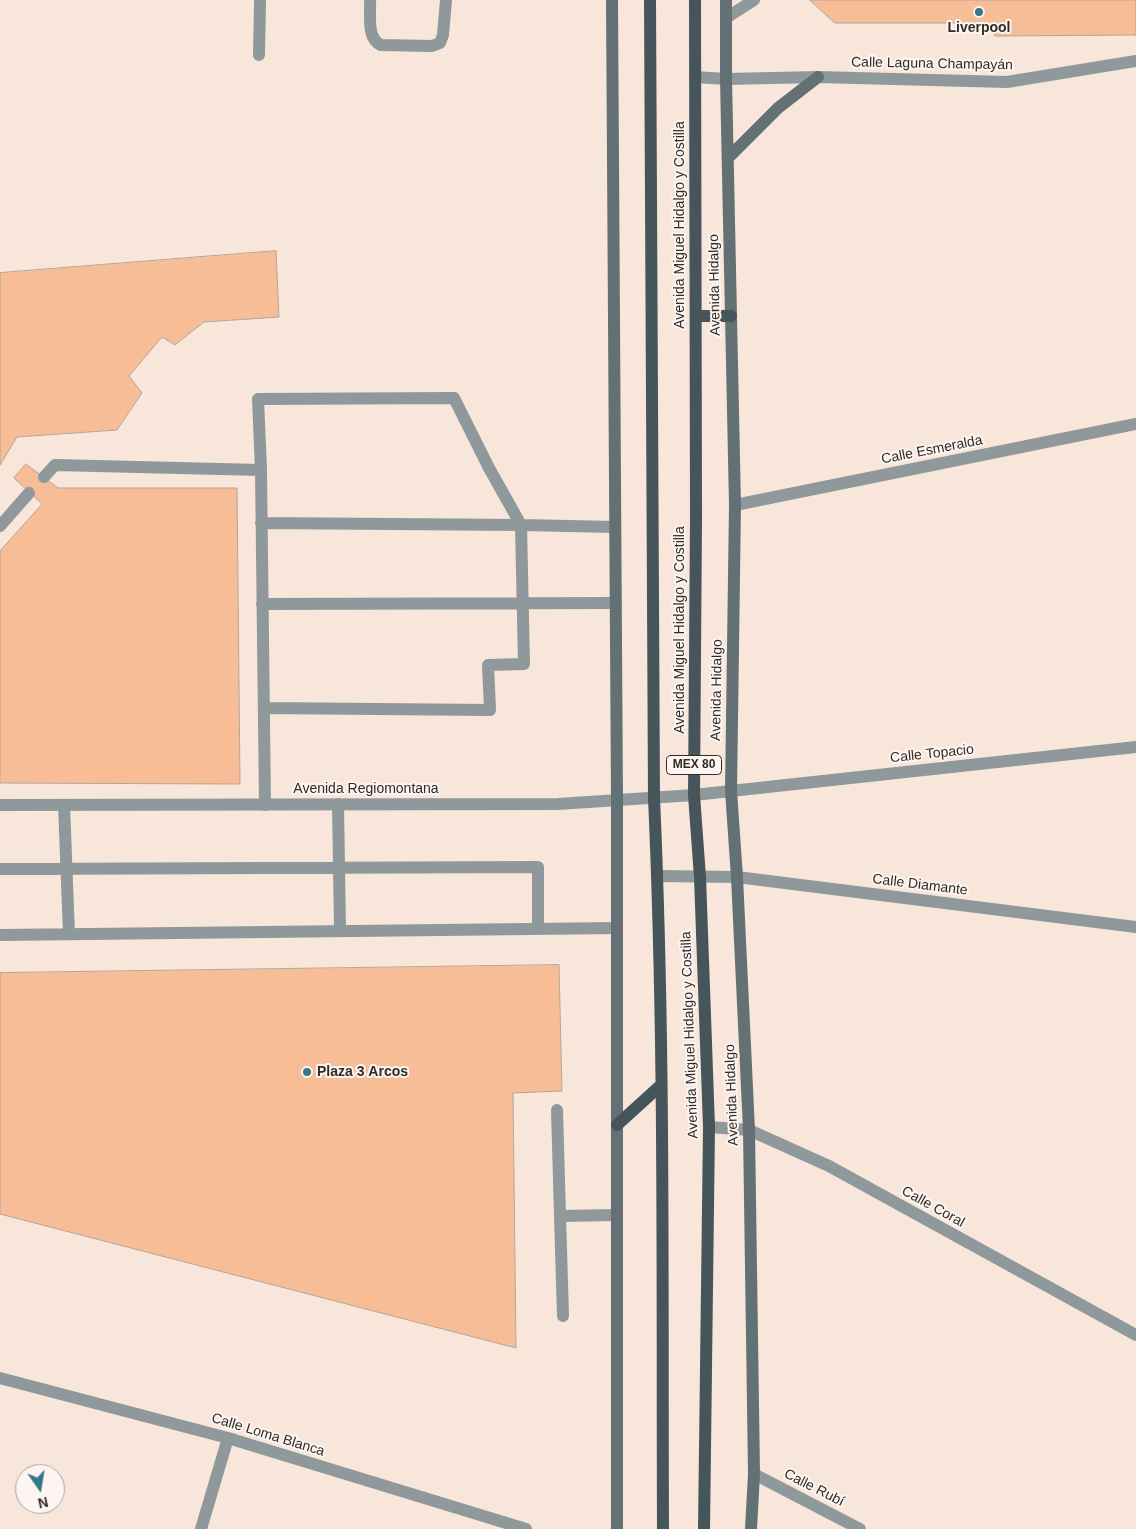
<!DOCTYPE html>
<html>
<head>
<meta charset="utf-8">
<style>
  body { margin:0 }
  #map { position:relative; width:1136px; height:1529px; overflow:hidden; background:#f8e6db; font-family:Arial,sans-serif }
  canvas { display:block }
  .north { position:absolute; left:15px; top:1464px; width:50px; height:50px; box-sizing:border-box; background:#fdf5f1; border:1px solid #aba4a0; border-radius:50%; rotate:167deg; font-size:14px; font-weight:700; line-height:20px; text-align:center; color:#312b26 }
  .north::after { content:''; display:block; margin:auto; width:18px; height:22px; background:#357888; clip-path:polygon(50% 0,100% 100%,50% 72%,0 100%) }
</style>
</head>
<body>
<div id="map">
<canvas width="1136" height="1529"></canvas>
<div class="north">N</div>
</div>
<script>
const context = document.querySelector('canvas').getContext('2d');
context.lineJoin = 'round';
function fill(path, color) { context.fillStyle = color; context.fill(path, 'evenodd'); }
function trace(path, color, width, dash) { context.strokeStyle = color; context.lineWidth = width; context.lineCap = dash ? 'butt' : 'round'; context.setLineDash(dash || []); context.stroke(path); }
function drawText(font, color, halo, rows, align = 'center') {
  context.font = font + ' Arial,sans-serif'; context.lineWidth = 4; context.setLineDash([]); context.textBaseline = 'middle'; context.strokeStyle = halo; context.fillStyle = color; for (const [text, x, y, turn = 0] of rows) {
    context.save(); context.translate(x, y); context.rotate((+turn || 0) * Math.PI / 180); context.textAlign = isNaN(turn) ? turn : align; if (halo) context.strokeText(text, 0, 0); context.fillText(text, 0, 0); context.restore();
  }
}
const building = new Path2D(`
  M810 0H1136V35L995 36 988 23H835Z
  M276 251 279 317 204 322 175 345 162 337 129 376 142 393 117 430 17 437 0 465V273Z
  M26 464 58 488H237L240 784 0 783V551L42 504 14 478Z
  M559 965 562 1091 513 1093 516 1348 0 1214V973Z`);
fill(building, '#f7bd96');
trace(building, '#b5a59a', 1);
trace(new Path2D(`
  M370 0C371 15 366 38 381 45L432 46 440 43 443 35 446 0
  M726 18 754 0
  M259 55 260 0
  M695 77 726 79 818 77 1007 82 1136 61
  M44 477 55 465 261 470
  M261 523 521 525 524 664 488 665 490 710 264 708
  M0 526 29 493
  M262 604 616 603
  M338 804 340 931
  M64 805 69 934
  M265 805 261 470 258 399 454 398 489 468 521 525 615 527
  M0 869 538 867V929
  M0 935 617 928
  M557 1110 560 1216 617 1215
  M560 1216 563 1316`), '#8f989a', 12);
trace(new Path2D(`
  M735 505 1136 424
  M0 805 558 804 694 795 1136 747
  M657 876 737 877 1136 927
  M709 1127 749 1130 829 1166 1136 1335
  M0 1378 228 1438 526 1529
  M754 1474 860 1529
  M201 1529 228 1438`), '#8f989a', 12);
trace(new Path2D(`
  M612 0 617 800V1529
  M726 0V79L735 505 731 791 737 877 749 1130 754 1474 751 1529
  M728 158 778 108 818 77`), '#647174', 12);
trace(new Path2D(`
  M650 0 654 798C665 1042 662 1286 663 1529
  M695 0 696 519 694 795 700 877 709 1127 704 1529
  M696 316H731
  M617 1125 661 1085`), '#45555a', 12);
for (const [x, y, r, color] of [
  [979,12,5,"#357888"],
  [307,1072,5,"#357888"]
]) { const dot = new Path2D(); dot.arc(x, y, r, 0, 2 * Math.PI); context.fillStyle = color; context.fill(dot); trace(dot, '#fdf5f1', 2); }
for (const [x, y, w] of [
  [694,765,55]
]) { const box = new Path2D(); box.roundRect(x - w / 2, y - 9.5, w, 19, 4); context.fillStyle = '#fdf5f1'; context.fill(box); trace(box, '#312b26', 1); }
drawText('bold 12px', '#312b26', null, [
  ["MEX 80",694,765]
]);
drawText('bold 14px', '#312b26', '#fdf5f1', [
  ["Liverpool",979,28],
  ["Plaza 3 Arcos",317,1072,"left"]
]);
drawText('14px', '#312b26', '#fdf5f1', [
  ["Calle Laguna Champayán",932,64,1],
  ["Avenida Miguel Hidalgo y Costilla",680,225,-90],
  ["Avenida Hidalgo",715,285,-91],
  ["Calle Esmeralda",932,450,-11],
  ["Avenida Miguel Hidalgo y Costilla",680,630,-90],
  ["Avenida Hidalgo",717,690,-89],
  ["Calle Topacio",932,754,-6],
  ["Avenida Regiomontana",366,789],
  ["Calle Diamante",920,885,7],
  ["Avenida Miguel Hidalgo y Costilla",690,1035,-92],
  ["Avenida Hidalgo",732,1095,-92],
  ["Calle Coral",933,1207,29],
  ["Calle Loma Blanca",268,1435,17],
  ["Calle Rubí",814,1488,27]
]);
</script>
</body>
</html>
